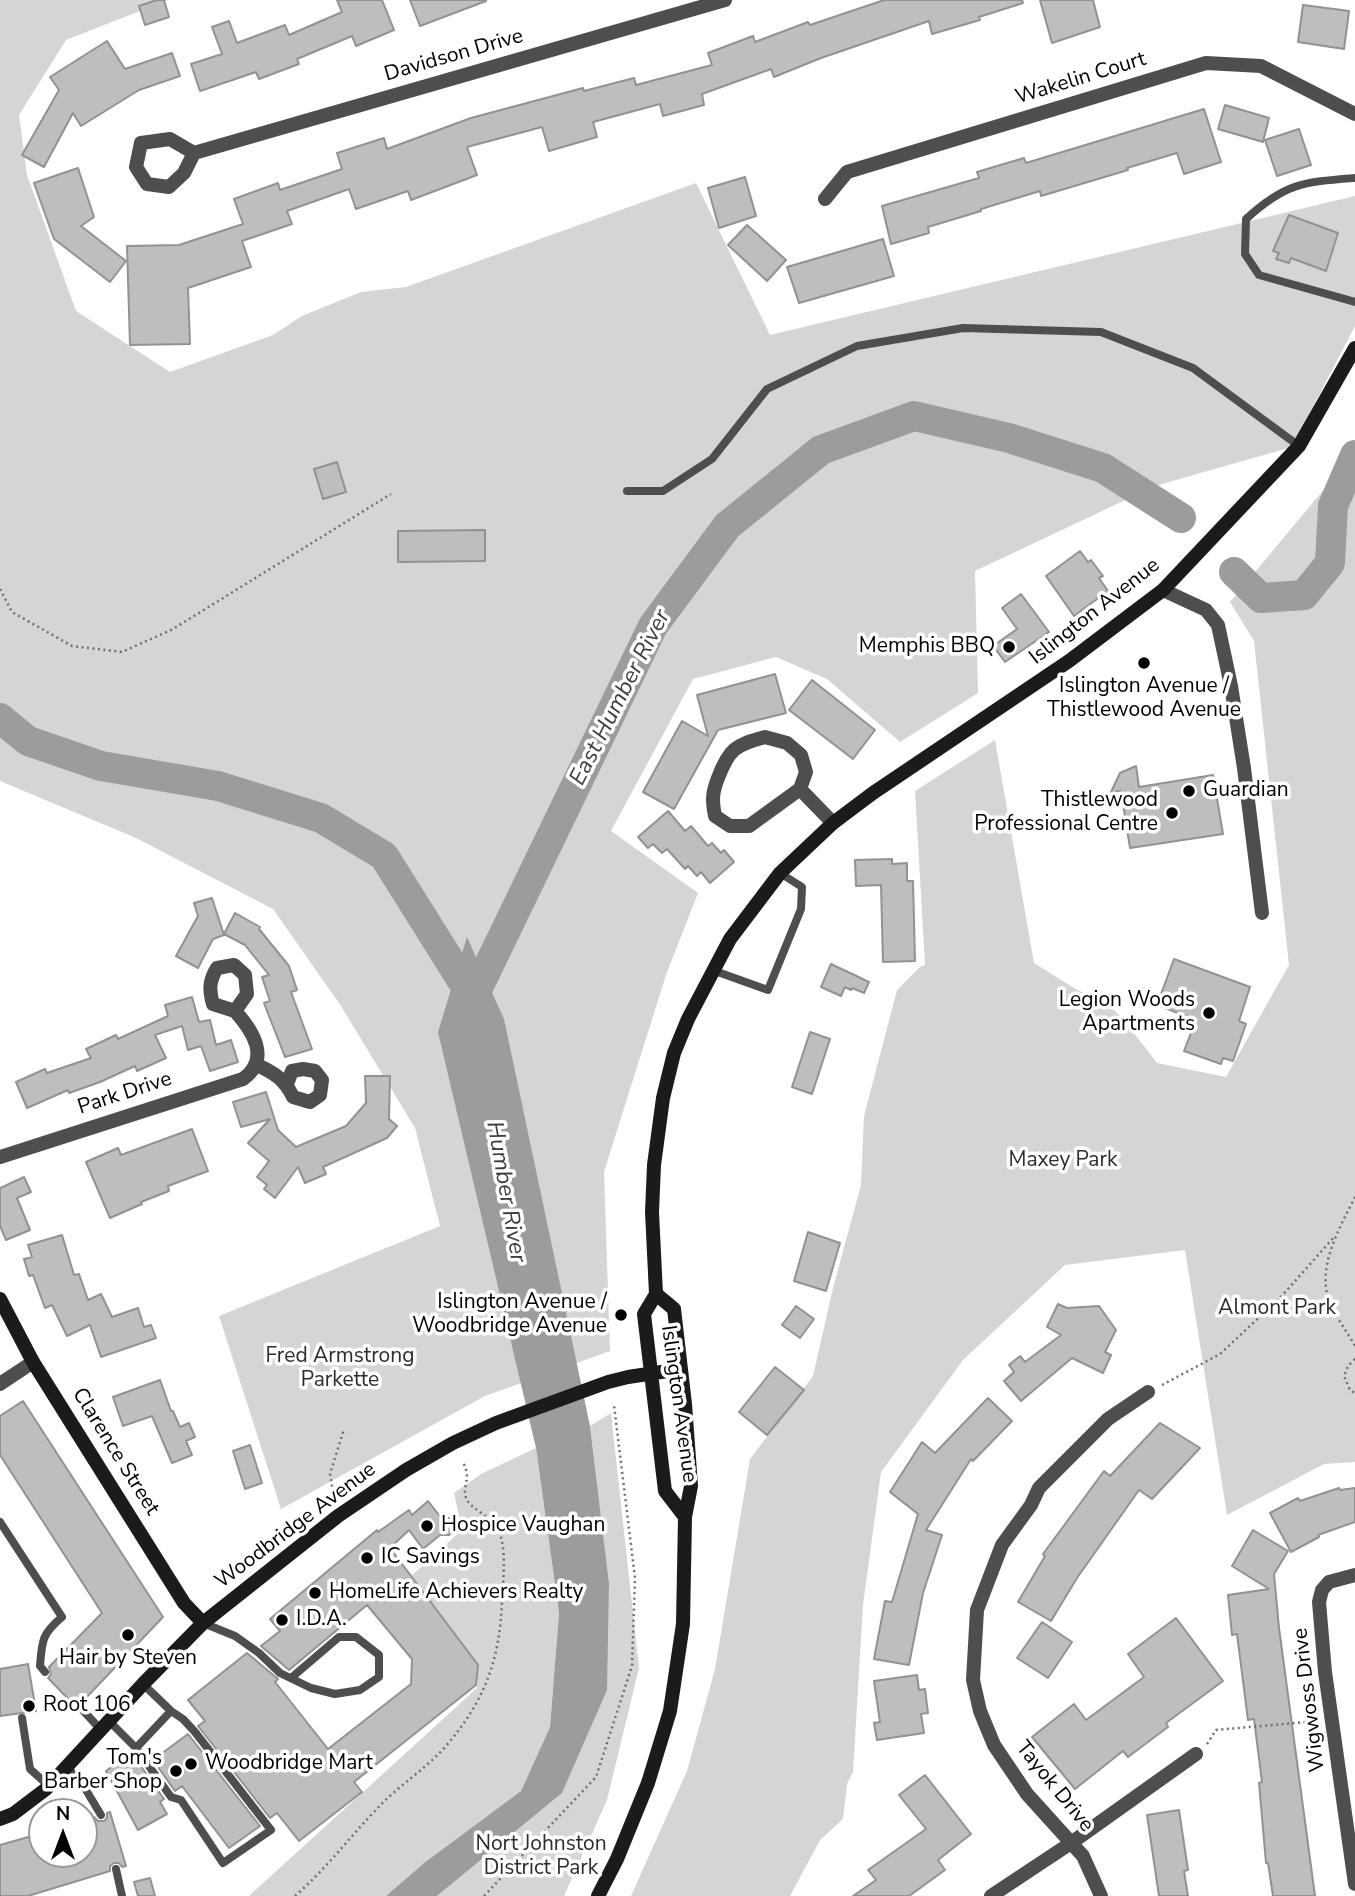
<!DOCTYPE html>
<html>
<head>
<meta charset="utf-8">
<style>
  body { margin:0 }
  #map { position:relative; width:1355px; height:1896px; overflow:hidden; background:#fff; font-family:"Nunito Sans",sans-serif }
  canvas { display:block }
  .north { position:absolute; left:28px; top:1798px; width:70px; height:70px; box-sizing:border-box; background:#fff; border:2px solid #999; border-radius:50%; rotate:0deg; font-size:19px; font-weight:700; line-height:28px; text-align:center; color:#000 }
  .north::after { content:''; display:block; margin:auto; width:24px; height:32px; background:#000; clip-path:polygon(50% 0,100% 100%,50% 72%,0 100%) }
</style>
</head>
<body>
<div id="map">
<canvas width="1355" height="1896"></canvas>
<div class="north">N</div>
</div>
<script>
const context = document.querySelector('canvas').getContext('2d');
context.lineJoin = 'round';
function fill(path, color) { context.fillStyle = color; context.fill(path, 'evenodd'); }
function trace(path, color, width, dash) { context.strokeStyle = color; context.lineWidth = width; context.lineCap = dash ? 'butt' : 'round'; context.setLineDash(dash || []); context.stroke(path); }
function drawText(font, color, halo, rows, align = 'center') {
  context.font = font + ' "Nunito Sans",sans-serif'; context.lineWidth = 7; context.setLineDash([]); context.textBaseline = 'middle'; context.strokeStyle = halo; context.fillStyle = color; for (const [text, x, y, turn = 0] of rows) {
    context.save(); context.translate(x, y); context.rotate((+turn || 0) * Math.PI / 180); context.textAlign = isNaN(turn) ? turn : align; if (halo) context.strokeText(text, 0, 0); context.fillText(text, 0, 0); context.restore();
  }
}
fill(new Path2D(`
  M0 0H168L66 40 19 115 27 175 76 311 170 372 273 335 302 316 361 292 406 287 696 183 770 335 1355 196V326L1292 447 1155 486 975 571 978 693 900 742 827 679 776 657 693 679 611 831 698 893 666 975 604 1172 610 1351 485 1396 281 1509 219 1316 440 1226 415 1128 341 1006 273 909 136 838 0 781Z
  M1355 452V1462L1324 1464 1227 1515 1185 1250 1065 1265 963 1360 881 1472 863 1605 853 1772 847 1784 843 1819 820 1840 790 1896H631L687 1771 715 1669 750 1459 813 1376 833 1288 861 1185 864 1116 897 990 920 967 925 965 915 791 995 740 1034 963 1079 991 1104 1000 1123 1019 1157 1063 1226 1077 1289 965 1254 641 1230 602Z
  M611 1413 639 1668 607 1800 564 1896H437L562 1793 609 1583 590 1426Z
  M536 1448 559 1613 550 1727 521 1791 424 1863 386 1896H249L477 1688 478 1665 411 1576 462 1530 454 1493 481 1474Z`), '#d5d5d5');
fill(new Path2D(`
  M467 937 504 1019 590 1426 609 1583 607 1690 562 1793 437 1896H386L424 1863 521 1791 550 1727 559 1613 536 1448 438 1032Z`), '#9c9c9c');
trace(new Path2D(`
  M1234 572 1261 598 1304 595 1330 563 1333 506 1355 455
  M0 718 28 741 101 766 218 786 321 818 384 856 473 998 474 1008
  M473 998 653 626 727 526 821 450 914 416 1009 438 1103 468 1181 518`), '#9c9c9c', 30);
const building = new Path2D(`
  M157 0H164L169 17 145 25 139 6Z
  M337 0H382L394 30 356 46 352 36 297 59 299 64 259 79 256 72 200 91 191 64 222 54 212 27 229 21 237 43 285 25 289 35 342 12Z
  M410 0H486V1L420 26Z
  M884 0H1022L1023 3 979 17 980 20 932 34 929 21 821 58 774 77 771 69 702 94 704 105 663 116 660 104 593 122 597 137 549 151 542 127 467 147 477 175 411 200 408 191 356 209 349 189 287 211 292 224 242 241 251 267 188 288 190 344 130 345 127 246 179 245 243 224 234 199 278 183 280 190 342 169 337 153 384 138 387 149 471 118 583 88 584 91 634 78 636 85 712 65 708 53 753 36 755 42 808 22 810 25Z
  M1040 0H1093L1100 27 1052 43Z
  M1303 5 1349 11 1344 49 1298 42Z
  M107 41 125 69 172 53 180 76 139 90 81 126 73 113 44 167 22 155 59 90 50 77Z
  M1225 105 1269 118 1263 142 1218 129Z
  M1204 109 1221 162 1184 174 1177 153 1127 168 1128 170 1041 196 1040 191 981 209V211L928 227 929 233 891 244 882 206 979 178 977 172 1024 158 1026 163Z
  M1299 129 1311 165 1277 176 1265 140Z
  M78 168 94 217 81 226 126 261 110 282 54 239 34 183Z
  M745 177 756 216 719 228 708 188Z
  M1289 215 1338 233 1326 271 1291 258 1289 263 1276 259 1279 253 1273 251Z
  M747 225 786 260 767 281 728 245Z
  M883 239 894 276 799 303 787 267Z
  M337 462 346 492 323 499 314 469Z
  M485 530V561L398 562V531Z
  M1080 551 1088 562 1091 560 1103 576 1099 578 1108 591 1074 616 1046 576Z
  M1021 594 1049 632 1005 662 993 646 1017 629 1002 608Z
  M775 674 786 713 718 730 674 809 643 792 682 721 708 736 697 695Z
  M812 680 875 730 853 759 789 710Z
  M1136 766 1139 787 1213 775 1223 834 1130 848 1121 791 1111 792 1120 773Z
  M668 811 685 831 691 826 708 846 712 843 721 853 724 850 734 862 710 883 701 872 697 876 688 866 685 869 667 849 662 853 653 844 648 848 638 837Z
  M892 859V864L907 863V881H913L915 961 883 962 881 885 856 886 855 860Z
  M212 898 224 935 213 939 198 968 176 956 198 916 194 903Z
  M235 913 260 927 259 929 289 966 297 990 291 992 312 1049 285 1057 264 1003 270 1001 262 977 269 975 245 945 224 934Z
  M1174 959 1250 987 1239 1021 1246 1024 1233 1061 1223 1058 1221 1064 1184 1051 1196 1020 1157 1005Z
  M831 964 869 982 864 993 852 988 851 990 845 987 841 996 821 987Z
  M192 997 199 1022 210 1020 216 1045 231 1040 238 1062 210 1071 201 1046 188 1050 182 1026 155 1035 166 1058 137 1071 135 1066 100 1082 69 1093 68 1090 27 1108 16 1082 45 1069 47 1073 91 1058 86 1049 116 1035 118 1039 168 1016 165 1005Z
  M810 1032 830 1039 812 1094 792 1087Z
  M365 1076H390L389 1119 397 1126 387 1138 323 1167 326 1174 305 1183 298 1167 275 1198 264 1189 267 1185 257 1177 269 1161 248 1143 270 1119 241 1127 233 1102 266 1092 278 1130 296 1147 346 1126 366 1103Z
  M192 1129 208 1171 168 1186 169 1191 141 1202 142 1204 110 1218 86 1162 118 1148 121 1155Z
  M24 1177 31 1192 17 1198 30 1230 6 1240 0 1226V1188Z
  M808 1232 840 1243 826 1291 794 1281Z
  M62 1235 74 1275 79 1274 88 1300 101 1294 112 1317 138 1308 144 1327 151 1325 156 1338 101 1357 90 1325 67 1336 52 1305 45 1308 33 1275 29 1276 24 1259 32 1257 28 1245Z
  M1058 1304 1067 1308 1099 1306 1116 1330 1105 1352 1111 1355 1103 1373 1072 1358 1021 1401 1004 1381 1014 1372 1009 1365 1020 1356 1025 1362 1061 1335 1047 1327Z
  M796 1306 814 1319 800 1338 782 1325Z
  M775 1367 804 1390 767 1435 739 1412Z
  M160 1380 171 1411H173L180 1427 189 1423 195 1437 186 1441 192 1455 172 1463 152 1416 123 1426 113 1397Z
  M988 1398 1012 1421 973 1461 971 1459 926 1530 942 1535 923 1593 909 1665 874 1659 885 1601 892 1602 918 1514 890 1492 922 1442 935 1453Z
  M23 1401 163 1617 83 1701 77 1700 73 1704 48 1678 51 1674 49 1667 102 1613 0 1455V1416Z
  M1160 1423 1200 1448 1152 1499 1139 1490 1077 1578 1051 1621 1018 1602 1045 1556 1043 1554 1104 1471 1110 1476Z
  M250 1445 262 1483 245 1489 233 1451Z
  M1339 1488 1340 1490 1355 1488V1522L1318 1535 1319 1537 1291 1552 1270 1513 1298 1498 1300 1501Z
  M428 1501 442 1519 449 1518 454 1523V1530L449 1535H440L423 1549 409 1530 390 1548 478 1665 476 1685 354 1782 362 1792 299 1841 277 1813 270 1818 198 1726 205 1721 188 1700 247 1653 278 1679 275 1682 328 1749 411 1684 412 1659 367 1605 289 1670 261 1646 280 1631 270 1619 377 1530 378 1532 409 1510 412 1515Z
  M1253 1530 1288 1551 1274 1574 1279 1628 1315 1896H1273L1268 1863H1266L1259 1783 1262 1782 1254 1719 1248 1720 1237 1634 1232 1635 1228 1595 1269 1589 1232 1566Z
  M1176 1618 1223 1681 1166 1723 1168 1727 1128 1757 1123 1751 1075 1789 1032 1737 1074 1704 1086 1720 1144 1677 1128 1654Z
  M1042 1622 1072 1642 1048 1678 1017 1658Z
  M28 1664 36 1711 0 1716V1669Z
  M917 1675 919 1690 925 1689 928 1713 921 1714 924 1733 877 1740 874 1723 880 1722 874 1681Z
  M188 1734 260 1826 229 1848 182 1786 175 1791 153 1760Z
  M131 1752 164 1799 160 1802 167 1814 138 1830 106 1771Z
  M925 1775 971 1834 938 1860 945 1870 909 1896H853L876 1880 868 1870 926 1829 899 1795Z
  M1179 1810 1188 1870 1184 1871 1188 1896H1159L1147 1815Z
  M110 1812 126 1866 122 1867 119 1863H114L110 1866V1871L28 1896H0V1845L42 1833V1854H84V1820L94 1817 98 1821H104L107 1818V1813Z
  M150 1878 155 1896H138L134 1882Z`);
fill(building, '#bebebe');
trace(building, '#929292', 2);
trace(new Path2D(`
  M0 589 12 612 72 646 122 652 173 629 391 494
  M1355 1197C1341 1225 1318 1264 1328 1297 1333 1314 1347 1331 1355 1346
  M1355 1359 1348 1366 1344 1376 1350 1390 1355 1393
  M1162 1385 1220 1354 1280 1298 1335 1236
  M333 1492 330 1474 344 1429
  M1207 1744 1216 1730 1318 1721
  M295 1896C326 1869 347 1840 375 1811 396 1787 425 1770 446 1746 485 1700 500 1660 502 1600 503 1581 506 1555 501 1537 495 1516 470 1510 466 1498 462 1485 472 1480 463 1462
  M484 1896 596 1777 632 1666 635 1578 614 1405`), '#707070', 2.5, [2, 3.5]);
trace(new Path2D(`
  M1355 178C1303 182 1285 183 1246 219L1245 254 1259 275 1355 302
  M627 491H663L712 459 767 389 857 346 963 328 1101 332 1193 368 1299 446
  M712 970 768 990 801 909 802 887 780 873
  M0 1522 62 1617C42 1634 42 1640 40 1666L45 1672
  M203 1623 235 1636 259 1653 280 1673 311 1688 335 1694 360 1690 379 1677V1655L356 1637H339L291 1678
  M79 1706 101 1730
  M22 1718 30 1769 49 1786
  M109 1721 136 1748 171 1797 181 1800 223 1863 271 1830 195 1732 183 1719 171 1711
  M136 1748 171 1711 143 1684
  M67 1767 83 1785 101 1815
  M116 1869 122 1896`), '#4e4e4e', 8);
trace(new Path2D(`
  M194 153 170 139 141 143 136 167 147 184 169 187 184 173 194 153 725 0
  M825 199 847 172 1206 63 1261 66 1355 114
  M1163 590 1206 610 1218 625 1231 686 1244 768 1262 913
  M765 737 787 743 801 755 806 772 800 789 749 826H730L715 816C712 801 712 793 718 778 729 749 735 745 765 737Z
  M800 789 833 823
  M257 1065C275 1073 285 1080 293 1097L310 1102 320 1095 322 1080 315 1071 303 1069 292 1071 287 1084
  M0 1157 243 1079C271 1059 253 1031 235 1011L247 994 245 975 234 965 217 968C209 981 209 990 213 1004L235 1011
  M0 1384 33 1362
  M1355 1575 1329 1582 1322 1590 1319 1602 1325 1672 1355 1884
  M991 1896 1071 1843 1196 1754
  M1101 1896 1083 1856 1027 1794 994 1745 980 1711 973 1680 977 1610 1002 1545 1031 1505 1039 1488 1108 1419 1148 1392`), '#4e4e4e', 14);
trace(new Path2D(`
  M0 1299 33 1362 184 1603 203 1623
  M685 1517 665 1491 644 1314 656 1294 652 1212 654 1165 663 1098 674 1053 688 1019 730 939 780 873 833 823 873 793 1069 661 1163 590 1299 446 1355 348
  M0 1819 13 1814 46 1789 143 1684 203 1623 338 1516 406 1470 453 1443 496 1423 608 1382 628 1377 681 1369
  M598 1896 617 1859 648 1783 670 1711 683 1624 685 1517 691 1486 685 1404 674 1309 656 1294`), '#1b1b1b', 14);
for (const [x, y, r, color] of [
  [1009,647,7,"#000"],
  [1144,663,7,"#000"],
  [1189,791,7,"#000"],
  [1172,813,7,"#000"],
  [1209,1013,7,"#000"],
  [621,1315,7,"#000"],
  [427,1526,7,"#000"],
  [367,1558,7,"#000"],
  [315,1593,7,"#000"],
  [282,1620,7,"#000"],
  [128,1635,7,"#000"],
  [29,1706,7,"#000"],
  [191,1764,7,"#000"],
  [176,1771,7,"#000"]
]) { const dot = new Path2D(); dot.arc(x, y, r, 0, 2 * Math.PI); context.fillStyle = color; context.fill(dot); trace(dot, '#fff', 2.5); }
drawText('21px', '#000', '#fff', [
  ["Davidson Drive",454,56,-16],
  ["Wakelin Court",1081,79,-17],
  ["Islington Avenue",1095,612,-38],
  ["Park Drive",125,1094,-18],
  ["Islington Avenue",678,1404,82],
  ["Clarence Street",115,1452,58],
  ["Woodbridge Avenue",296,1526,-37],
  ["Wigwoss Drive",1310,1700,-97],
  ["Tayok Drive",1054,1787,51]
]);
drawText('21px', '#000', '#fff', [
  ["Memphis BBQ",995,647,"right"],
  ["Islington Avenue /",1144,687,"center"],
  ["Thistlewood Avenue",1144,711,"center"],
  ["Guardian",1203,791],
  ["Thistlewood",1158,801,"right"],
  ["Professional Centre",1158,825,"right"],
  ["Legion Woods",1195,1001,"right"],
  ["Apartments",1195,1025,"right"],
  ["Islington Avenue /",607,1303,"right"],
  ["Woodbridge Avenue",607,1327,"right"],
  ["Hospice Vaughan",441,1526],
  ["IC Savings",381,1558],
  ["HomeLife Achievers Realty",329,1593],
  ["I.D.A.",296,1620],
  ["Hair by Steven",128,1659,"center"],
  ["Root 106",43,1706],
  ["Tom's",162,1759,"right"],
  ["Barber Shop",162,1783,"right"],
  ["Woodbridge Mart",205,1764]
], 'left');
drawText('21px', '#2c2c2c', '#fff', [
  ["Maxey Park",1063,1161],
  ["Almont Park",1277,1309],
  ["Fred Armstrong",340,1357],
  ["Parkette",340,1381],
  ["Nort Johnston",541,1845],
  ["District Park",541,1869]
]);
drawText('italic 23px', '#3d3d3d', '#fff', [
  ["East Humber River",621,698,-63],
  ["Humber River",505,1192,80]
]);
</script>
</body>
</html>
